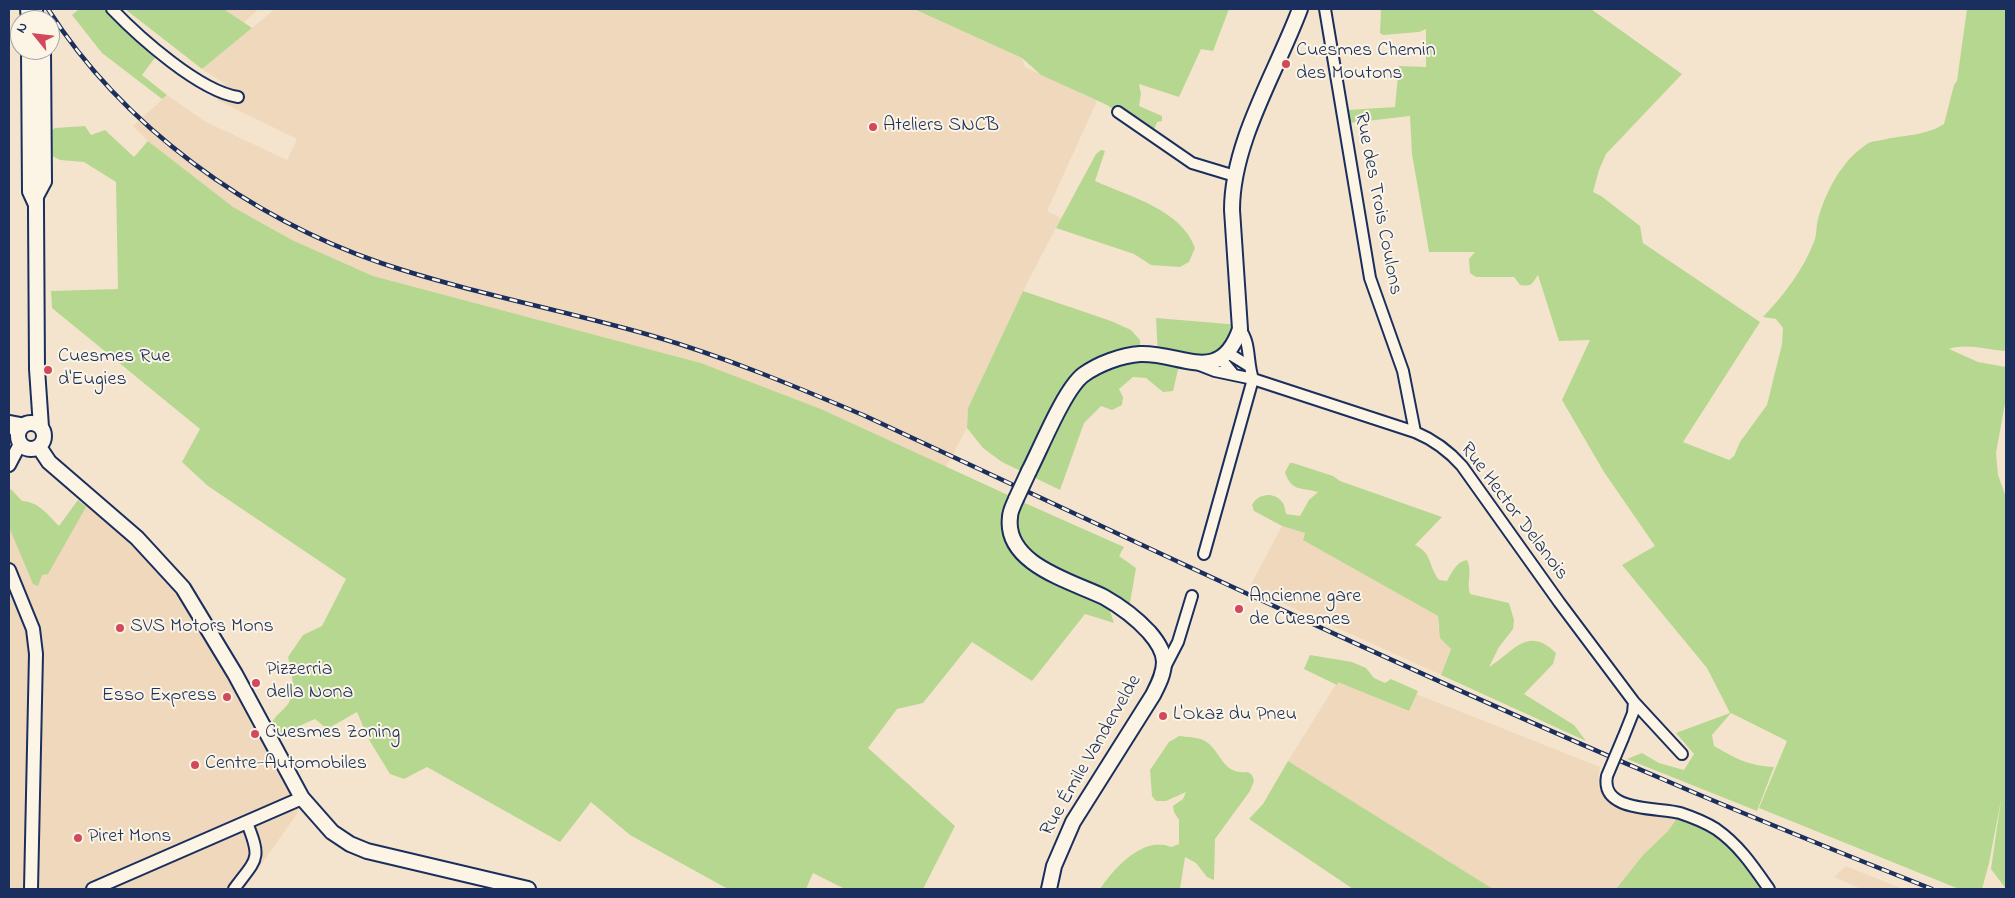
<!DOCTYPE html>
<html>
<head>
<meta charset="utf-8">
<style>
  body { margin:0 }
  #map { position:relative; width:2015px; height:898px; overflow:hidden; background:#f5e4cd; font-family:"Indie Flower",sans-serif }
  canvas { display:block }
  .frame { position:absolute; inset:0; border:10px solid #1b2f5e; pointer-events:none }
  .north { position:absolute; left:10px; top:10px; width:50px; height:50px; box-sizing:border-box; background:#fcf5e5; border:1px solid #a2a6af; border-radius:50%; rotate:299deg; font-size:14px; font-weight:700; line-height:20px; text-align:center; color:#1b2f5e }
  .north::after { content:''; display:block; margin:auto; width:18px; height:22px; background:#d1495b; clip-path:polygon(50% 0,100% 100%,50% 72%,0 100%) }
</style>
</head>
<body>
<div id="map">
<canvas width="2015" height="898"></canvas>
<div class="frame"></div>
<div class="north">N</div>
</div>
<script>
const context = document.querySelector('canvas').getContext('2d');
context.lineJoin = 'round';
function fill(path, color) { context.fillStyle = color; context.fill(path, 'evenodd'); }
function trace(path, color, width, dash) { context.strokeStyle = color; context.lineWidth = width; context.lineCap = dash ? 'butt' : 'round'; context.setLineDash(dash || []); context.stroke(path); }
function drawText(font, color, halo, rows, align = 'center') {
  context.font = font + ' "Indie Flower",sans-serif'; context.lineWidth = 4; context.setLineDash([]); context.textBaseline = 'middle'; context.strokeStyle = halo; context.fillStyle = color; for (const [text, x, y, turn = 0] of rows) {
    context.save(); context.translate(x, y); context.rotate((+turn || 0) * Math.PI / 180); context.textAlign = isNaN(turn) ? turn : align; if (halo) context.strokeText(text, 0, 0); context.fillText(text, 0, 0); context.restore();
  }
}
fill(new Path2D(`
  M224 9H259L244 22Z
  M275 9H914L1022 58 1025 67 1097 101 1047 211 1061 218 1023 291 968 408 967 428 946 467 821 409 701 363 373 276 292 240 233 207 148 141 133 126 167 95 206 122 287 160 297 139 217 100 225 84 202 69Z
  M9 487 22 501 59 526 78 500 86 506 88 503 133 543 162 573 205 635 299 811 244 889H9Z
  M1282 526 1305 533 1303 539 1438 616V626L1451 648 1441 675 1249 588Z
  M1338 681 1408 711 1416 694 1600 767 1598 784 1601 792 1608 802 1633 812 1677 818 1668 831 1643 855 1616 889H1493L1288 761Z
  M1846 866 1903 889H1861L1834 877Z`), '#f0d8bc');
fill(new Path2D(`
  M79 9H104L125 29 157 55 142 75 167 95 162 99 102 53 72 15Z
  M125 9H224L252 28 202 69Z
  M914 9H1229L1213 51 1201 49 1179 97 1139 84 1141 94 1139 106 1162 116V121L1157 122 1152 135 1107 105 1041 75 1022 58Z
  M1381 9H1591L1682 74 1606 154 1599 170 1593 192 1601 196 1640 226 1643 243 1760 322 1683 442 1729 460 1734 456 1740 442 1767 405 1782 344 1783 328 1776 319 1763 317C1784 295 1803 270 1814 242 1817 235 1816 226 1818 219 1826 191 1842 160 1867 144 1871 141 1877 141 1882 140 1902 135 1926 136 1944 124L1954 85 1957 81 1967 9H2006V351C1987 350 1967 343 1949 349L1978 362 2006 367V398L1996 453 1998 475 2006 497V889L1991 869 2001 800 1989 863 1982 889H1959L1759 808 1787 741 1731 713 1712 735 1714 746C1735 758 1749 766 1774 767L1757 811 1627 759 1642 753 1659 763 1684 770 1694 754 1676 733 1730 713 1707 668 1622 565 1655 546 1604 472 1562 400 1590 340 1559 341 1538 275C1532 284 1531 287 1520 285L1514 277H1476L1470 273 1469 259 1475 252H1429L1412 154 1410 116 1349 123 1348 110 1395 107 1399 66 1426 67V29L1419 32 1383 35 1380 33Z
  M85 126 91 135 105 130 134 157 148 141 233 207 292 240 373 276 701 363 821 409 1010 496C1006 508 999 532 1008 544 1011 547 1018 550 1022 553L1016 527 1018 500 1124 547 1119 556 1136 568 1130 603 1106 599 1114 623 1085 614 1032 681 972 642 923 703 897 709 868 748 955 826 923 889H845L813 873 806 889H728L630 835 591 802 560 842 427 767 404 779 390 774 368 738 357 712 327 729 315 719 281 734 278 732 272 723C275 715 283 711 288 704 297 690 291 672 288 657L303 635 322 626 346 579 208 486 182 462 200 429 52 308 51 291 118 289 116 182 84 162 60 160 52 156 51 131 55 128Z
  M1101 150 1105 151 1095 181C1130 197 1181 209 1195 248L1189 262 1180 267 1151 265 1134 254 1056 228 1096 154Z
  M1023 291 1111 321 1131 330 1140 340V354L1158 356 1156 318 1240 325 1228 353 1180 361 1173 391 1163 392 1146 378 1133 377 1119 389 1123 397 1122 405 1112 410 1101 406 1084 423 1060 490 1002 462 983 448 967 428 968 408Z
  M1290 463H1293L1333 476 1340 481 1442 517 1415 545C1433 554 1428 566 1439 580L1447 581C1452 572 1456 562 1467 560 1473 572 1466 582 1470 594L1509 603 1514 620 1513 629 1499 647 1489 667C1514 652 1527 625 1556 653L1553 664 1524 694 1574 725 1586 741 1441 675 1451 649 1440 638 1438 616 1303 540 1305 533 1282 526 1254 511 1252 505C1257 494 1274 491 1282 502 1285 505 1285 510 1286 514L1300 516 1309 500 1318 492C1301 487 1291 492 1285 472Z
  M11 489 22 501C39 502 47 514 59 526L78 500 86 507 48 574 42 575 38 586 33 584 9 527V493Z
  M1310 655 1352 662 1366 668 1374 678 1385 683 1391 679 1418 691 1409 711 1338 682 1337 685 1304 669Z
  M1179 736C1187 737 1196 737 1203 740 1222 749 1220 775 1248 772L1252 775 1254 781 1250 791 1215 839 1214 880 1207 877 1196 863 1185 857 1180 889H1100C1114 868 1144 835 1171 847L1179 844V820L1174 812 1173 806 1183 799 1186 792 1166 801H1156L1152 796 1150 770 1169 742Z
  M1288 761 1493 889H1353L1249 819 1263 804Z
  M1689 816 1715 829 1769 889H1616L1643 855 1668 831 1677 818Z`), '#b6d790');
const minor = new Path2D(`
  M26 9 27 20
  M112 9C139 37 199 91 238 97
  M1325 9 1370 278 1403 371 1415 432
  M27 50 28 192 34 205
  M1118 112 1192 163 1235 176
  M38 197 46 182 45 50
  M1228 353 1249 366
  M1221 359 1234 375 1253 379 1415 432C1434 440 1448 450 1462 466L1559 602 1634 702 1682 754
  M1197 364 1215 371 1234 375
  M9 421 25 424
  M9 425 18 435
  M1204 554 1253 379C1247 362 1251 343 1240 329
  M1164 669 1178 642 1192 596
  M1623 738 1633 713 1634 702
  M1607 776C1600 813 1659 807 1680 813 1692 817 1705 822 1716 829 1739 845 1753 866 1769 889
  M234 889C257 858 262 860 247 823`);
const tertiary = new Path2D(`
  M9 465 20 444
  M9 570 33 629 36 654 31 889
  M93 889 302 798`);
const secondary = new Path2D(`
  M35 9V20
  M35 50 37 369 41 427
  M18 436a13 13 0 1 1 26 0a13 13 0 1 1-26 0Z
  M39 447 49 462 137 538 183 588 235 674 302 798 332 832 350 844 367 851 528 889
  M1029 471C1041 448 1064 390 1083 375 1098 364 1122 355 1140 354 1181 352 1220 387 1240 329L1232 210C1232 142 1276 73 1300 9
  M1016 499C1014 504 1010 511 1010 517 1004 564 1071 581 1104 597 1120 606 1137 619 1149 632 1156 640 1164 652 1164 662 1164 674 1158 685 1153 695L1073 822 1054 866 1049 889`);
trace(minor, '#1b2f5e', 14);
trace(tertiary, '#1b2f5e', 16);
trace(secondary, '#1b2f5e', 18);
trace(minor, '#fcf5e5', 10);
trace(tertiary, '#fcf5e5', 12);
trace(secondary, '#fcf5e5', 14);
const rail = new Path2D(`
  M48 9C123 127 250 218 381 263 470 293 563 310 653 336 725 357 794 386 863 415 1128 538 1392 664 1660 778 1750 817 1841 853 1932 889`);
trace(rail, '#1b2f5e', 4.5);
trace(rail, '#fcf5e5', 2.5, [8]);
const minorBridge = new Path2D(`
  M1607 776 1623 738`);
const secondaryBridge = new Path2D(`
  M1016 499 1029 471`);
trace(minorBridge, '#1b2f5e', 14, []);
trace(secondaryBridge, '#1b2f5e', 18, []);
trace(minorBridge, '#fcf5e5', 10);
trace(secondaryBridge, '#fcf5e5', 14);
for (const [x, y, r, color] of [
  [1286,64,5,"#d1495b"],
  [873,127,5,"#d1495b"],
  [48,370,5,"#d1495b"],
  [1239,609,5,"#d1495b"],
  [120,628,5,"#d1495b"],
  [256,683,5,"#d1495b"],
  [227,697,5,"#d1495b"],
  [1163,716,5,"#d1495b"],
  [255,734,5,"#d1495b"],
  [195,765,5,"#d1495b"],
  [78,838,5,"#d1495b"]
]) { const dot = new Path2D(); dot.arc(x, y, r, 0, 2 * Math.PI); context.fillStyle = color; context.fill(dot); trace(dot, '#fcf5e5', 2); }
drawText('20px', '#1b2f5e', '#fcf5e5', [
  ["Cuesmes Chemin",1296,52],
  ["des Moutons",1296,75],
  ["Ateliers SNCB",883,127],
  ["Cuesmes Rue",58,358],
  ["d'Eugies",58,381],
  ["Ancienne gare",1249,598],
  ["de Cuesmes",1249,621],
  ["SVS Motors Mons",130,628],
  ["Pizzerria",266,671],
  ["della Nona",266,694],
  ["Esso Express",217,697,"right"],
  ["L'Okaz du Pneu",1173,716],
  ["Cuesmes Zoning",265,734],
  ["Centre-Automobiles",205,765],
  ["Piret Mons",88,838]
], 'left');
drawText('20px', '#1b2f5e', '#fcf5e5', [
  ["Rue des Trois Coulons",1377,204,79],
  ["Rue Hector Delanois",1513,512,53],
  ["Rue Émile Vandervelde",1092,756,-60]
]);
</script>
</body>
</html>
